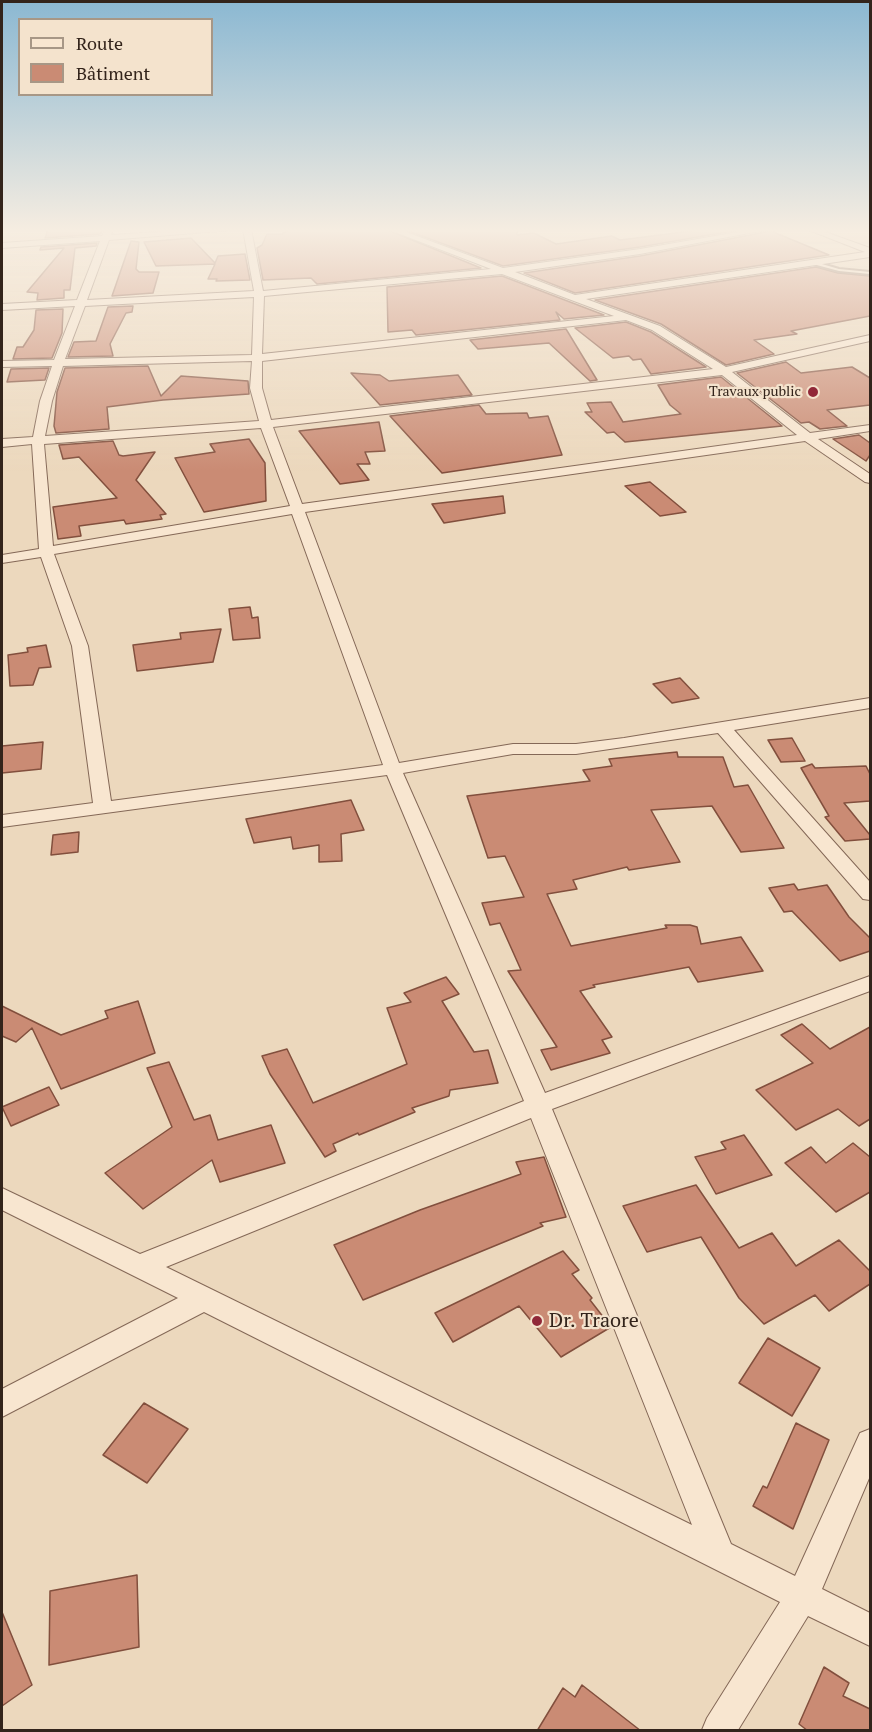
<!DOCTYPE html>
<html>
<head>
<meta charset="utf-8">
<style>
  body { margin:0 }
  #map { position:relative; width:872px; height:1732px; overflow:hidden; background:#ecd8bd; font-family:"PT Serif",serif }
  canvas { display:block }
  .frame { position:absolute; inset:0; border:3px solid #33241b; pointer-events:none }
  .legend { position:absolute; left:18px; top:18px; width:195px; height:78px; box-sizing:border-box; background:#f4e3cd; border:2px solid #a79786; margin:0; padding:8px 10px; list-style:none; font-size:18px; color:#33241b }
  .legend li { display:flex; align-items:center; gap:12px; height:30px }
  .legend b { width:30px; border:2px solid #a79786 }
</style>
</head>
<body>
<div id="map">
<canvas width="872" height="1732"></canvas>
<div class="frame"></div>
<ul class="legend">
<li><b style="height:8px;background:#f8e6d0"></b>Route</li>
<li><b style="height:16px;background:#ca8b74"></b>Bâtiment</li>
</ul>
</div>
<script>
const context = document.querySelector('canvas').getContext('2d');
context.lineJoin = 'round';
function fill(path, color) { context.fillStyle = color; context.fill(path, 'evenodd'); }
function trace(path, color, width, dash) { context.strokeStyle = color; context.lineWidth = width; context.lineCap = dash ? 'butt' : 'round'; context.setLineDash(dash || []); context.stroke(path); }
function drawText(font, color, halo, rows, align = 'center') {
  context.font = font + ' "PT Serif",serif'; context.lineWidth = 4.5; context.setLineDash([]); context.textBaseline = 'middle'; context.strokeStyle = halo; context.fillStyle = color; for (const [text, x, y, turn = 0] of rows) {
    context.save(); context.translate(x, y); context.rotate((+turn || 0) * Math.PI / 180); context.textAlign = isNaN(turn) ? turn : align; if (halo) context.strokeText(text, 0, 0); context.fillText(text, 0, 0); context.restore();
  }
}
const building = new Path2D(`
  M103 229 100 234 45 238 48 230Z
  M291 229H385L481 268 317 284 311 278 263 280 257 248 262 245 267 234H282Z
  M403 229H517V235L534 233 556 244 612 236 620 240 707 229H744L640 247 503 266Z
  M771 231 829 255 575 293 524 273 640 256Z
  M191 238 215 263 218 256 245 254 250 280 216 281 217 279H208L215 264 156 266 144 242Z
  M131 241 139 242 136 269 139 272H159L153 293 112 296Z
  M97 243 96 246 75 248 70 290H64V298L37 300 38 293 27 292 64 248 40 250 41 247Z
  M816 267 838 273 870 276V316L791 331 797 334 754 340 774 354 726 365 661 324 595 300Z
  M502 276 604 315 564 319 556 312 560 320 416 335 412 330 388 332 387 287Z
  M133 306 132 312 126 313 110 344 113 356 68 357 74 342 96 341 108 307Z
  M63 309 62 333 52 358 13 359 17 347H23L34 330 36 310Z
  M626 322 651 332 706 367 651 374 641 359 633 360 629 356 613 358 575 328Z
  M566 329 597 380 590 381 549 343 478 349 470 340Z
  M786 362 801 373 852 367 870 378V405L827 410 847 426 820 429 809 422 801 423 737 373Z
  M148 366 161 396 181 376 248 381 249 394 163 400 107 407 109 429 56 433 54 426 57 392 65 368Z
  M49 368 45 380 7 382 11 369Z
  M351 373 380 375 389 381 458 375 472 395 380 405Z
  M721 377 782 426 625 442 614 432 607 433 585 412H592L587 403 611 402 623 422 681 414 670 405 658 385Z
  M479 405 486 414 527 413 529 418 548 416 562 455 442 473 390 416Z
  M379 422 385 451 365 452 370 464H357L369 480 340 484 299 431Z
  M859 435 870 443V455L866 461 833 439Z
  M249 439 265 463 266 501 204 512 175 458 215 452 210 444Z
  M113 441 119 455 123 456 155 452 136 480 166 514 160 515 162 519 126 524 124 520 79 526 81 536 58 539 53 507 117 498 79 457 63 459 59 445Z
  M650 482 686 512 660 516 625 486Z
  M503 496 505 513 444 523 432 504Z
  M250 607 252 618 258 617 260 638 233 640 229 609Z
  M221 629 213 662 137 671 133 645 181 639 180 633Z
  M46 645 51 667 39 668 33 685 10 686 8 655 28 652 27 648Z
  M680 678 699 698 672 703 653 684Z
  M792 738 805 761 781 762 768 740Z
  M43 742 41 769 2 773V746Z
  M677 752 678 757H723L734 787 748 785 784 848 741 852 712 806 651 810 680 862 629 870 627 867 573 880 577 889 547 894 571 946 667 928 665 925H690L697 927 701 944 741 937 763 971 698 982 689 967 593 985 595 987 580 991 612 1037 602 1040 610 1053 551 1070 541 1050 557 1047 508 971 521 970 500 923 490 925 482 903 524 897 505 856 488 858 467 796 590 781 583 770 612 766 609 759Z
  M812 764 815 768 866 766 870 774V801L844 803 870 835V839L845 841 825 817 829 816 801 768Z
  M351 800 364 830 341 834 342 861 319 862V845L293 849 291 837 254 843 246 819Z
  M79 832 78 852 51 855 53 835Z
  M794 884 798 890 827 885 849 917 870 938V951L840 961 792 911 784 912 769 888Z
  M446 977 459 994 442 1001 474 1052 488 1050 498 1083 450 1090 449 1096 412 1108 415 1112 359 1135 358 1133 333 1144 336 1151 325 1157 270 1074 262 1056 287 1049 313 1103 407 1064 387 1008 411 1002 404 993Z
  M138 1001 155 1053 61 1089 32 1028 16 1042 2 1036V1006L61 1035 108 1018 105 1011Z
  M802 1024 830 1049 870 1027V1119L859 1126 838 1109 796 1130 756 1090 813 1063 781 1035Z
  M169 1062 194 1120 210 1115 218 1140 271 1125 285 1163 220 1182 212 1160 143 1209 105 1173 172 1127 147 1068Z
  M49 1087 59 1105 11 1126 2 1107Z
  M744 1135 772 1175 716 1194 695 1157 726 1149 721 1142Z
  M853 1143 870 1157V1192L836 1212 785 1163 811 1147 826 1163Z
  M544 1157 566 1217 540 1223 543 1226 363 1300 334 1245 420 1210 521 1174 516 1162Z
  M696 1185 739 1248 772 1233 796 1266 839 1240 870 1271V1284L829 1311 815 1295 764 1324 739 1298 701 1237 647 1252 623 1206Z
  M563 1251 579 1270 572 1274 592 1298 590 1300 611 1327 561 1357 519 1306 453 1342 435 1313Z
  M768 1338 820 1368 792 1416 739 1383Z
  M144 1403 188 1429 147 1483 103 1455Z
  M796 1423 829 1440 793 1529 753 1506 763 1486 767 1488Z
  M137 1575 139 1647 49 1665 50 1591Z
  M2 1612 32 1685 2 1706Z
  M824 1667 849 1683 843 1696 870 1709V1731H808L799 1724Z
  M582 1685 641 1731H537L563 1688 575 1697Z`);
fill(building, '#ca8b74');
trace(building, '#824f3d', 1.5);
const service = new Path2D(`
  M815 262 839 269 870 272V274L839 271 813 264Z`);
const minor = new Path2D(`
  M105 229H113L111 235 207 229H251L263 291 491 269 387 229H398L503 268 640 249 755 229H770L640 254 515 272 575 295 865 252 806 229H817L870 248V257L586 299 660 326 726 367 870 335V341L732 372 810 433 870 425V431L818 439 870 474V483L865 482 805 441 305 512 399 763 513 744H576L624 738 870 698V708L734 730 870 882V900L863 899 718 733 576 754H513L403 773 545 1093 870 976V991L552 1109 731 1544 795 1576 860 1433 870 1429V1476L822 1589 870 1613V1646L808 1616 738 1730H702L707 1718 780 1602 204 1312 2 1417V1389L178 1298 2 1210V1188L140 1254 524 1101 387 775 2 827V815L93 803 72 646 41 557 2 563V555L39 549 32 444 2 447V439L33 437 40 401 52 366 2 367V361L54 360 75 306 2 310V304L77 300 100 241 2 248V243L102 236ZM243 229 254 291 87 300 109 240ZM502 274 614 316 262 354 264 296ZM254 297 252 355 65 359 85 306ZM626 320 652 330 713 369 271 420 262 388V361ZM252 361 250 388 259 421 45 436 52 401 63 366ZM722 375 797 435 302 504 273 427ZM261 428 290 506 53 546 44 444ZM292 514 383 765 111 801 88 646 54 554ZM531 1118 692 1525 166 1267Z`);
trace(service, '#846857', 4);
trace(minor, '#846857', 2);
fill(service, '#f8e6d0');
fill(minor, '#f8e6d0');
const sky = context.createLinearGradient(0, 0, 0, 471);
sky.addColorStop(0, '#8bb8d2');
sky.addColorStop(0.49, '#f6ede1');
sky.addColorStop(1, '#f6ede100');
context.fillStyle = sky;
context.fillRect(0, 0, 872, 471);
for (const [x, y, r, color] of [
  [813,392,6,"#912838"],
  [537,1321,6,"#912838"]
]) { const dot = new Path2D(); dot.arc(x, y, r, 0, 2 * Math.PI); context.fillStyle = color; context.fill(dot); trace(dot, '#f4e3cd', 2); }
drawText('14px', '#33241b', '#f4e3cd', [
  ["Travaux public",801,392]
], 'right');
drawText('20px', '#33241b', '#f4e3cd', [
  ["Dr. Traore",549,1321]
], 'left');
</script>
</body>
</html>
